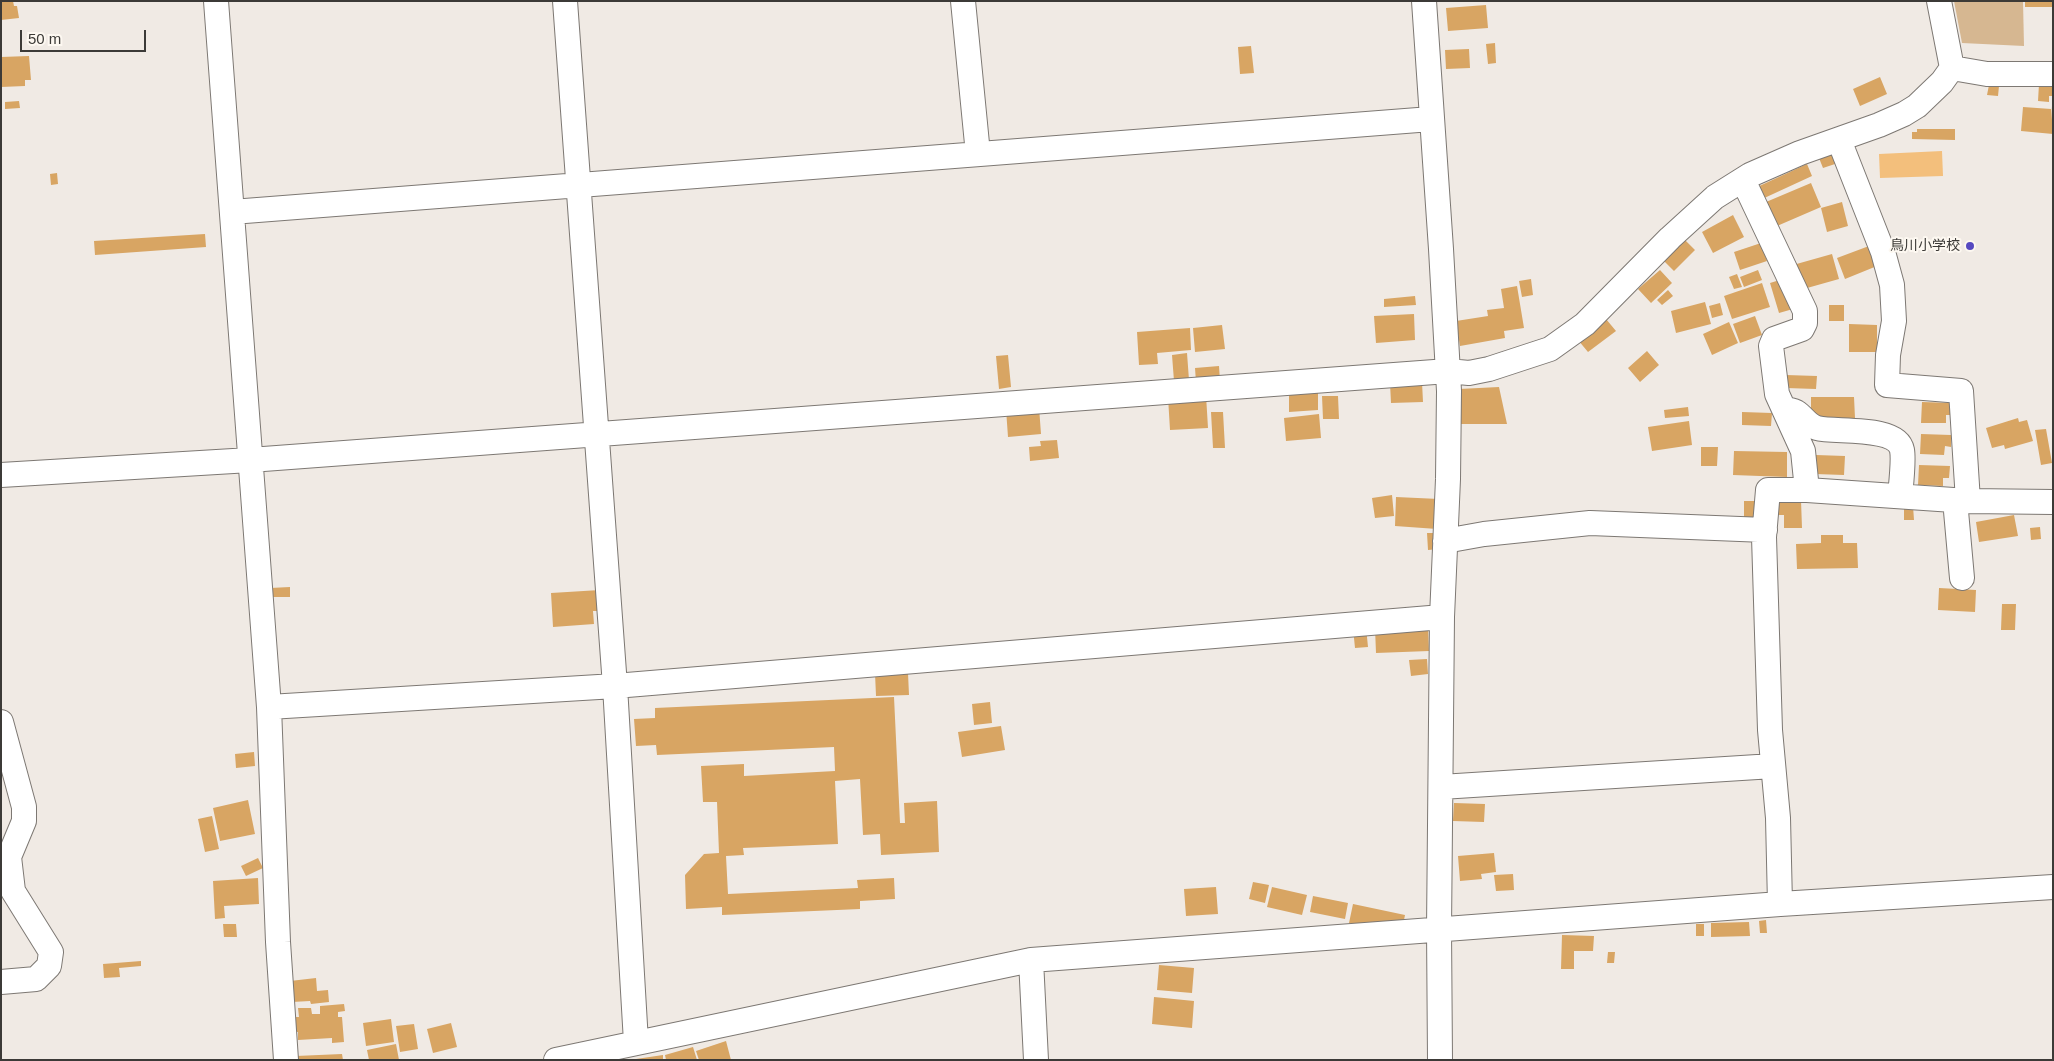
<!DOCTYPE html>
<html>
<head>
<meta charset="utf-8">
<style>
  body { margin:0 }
  #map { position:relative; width:2054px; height:1061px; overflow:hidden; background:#f0eae4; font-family:Helvetica,sans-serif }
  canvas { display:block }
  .frame { position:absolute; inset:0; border:2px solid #3c3a37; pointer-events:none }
  .scale { position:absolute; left:20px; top:30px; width:126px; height:22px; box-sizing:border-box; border:2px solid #3c3a37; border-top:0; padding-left:6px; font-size:15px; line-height:18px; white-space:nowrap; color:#3c3a37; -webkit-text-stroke:4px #fdf8f1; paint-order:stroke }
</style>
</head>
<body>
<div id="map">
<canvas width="2054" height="1061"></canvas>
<div class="frame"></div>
<div class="scale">50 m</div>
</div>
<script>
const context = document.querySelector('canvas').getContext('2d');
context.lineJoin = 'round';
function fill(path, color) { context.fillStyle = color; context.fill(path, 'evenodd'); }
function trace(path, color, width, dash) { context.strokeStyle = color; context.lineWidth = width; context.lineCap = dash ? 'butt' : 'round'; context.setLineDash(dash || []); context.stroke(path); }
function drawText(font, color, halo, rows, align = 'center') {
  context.font = font + ' Helvetica,"Noto Sans JP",sans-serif'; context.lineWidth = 4; context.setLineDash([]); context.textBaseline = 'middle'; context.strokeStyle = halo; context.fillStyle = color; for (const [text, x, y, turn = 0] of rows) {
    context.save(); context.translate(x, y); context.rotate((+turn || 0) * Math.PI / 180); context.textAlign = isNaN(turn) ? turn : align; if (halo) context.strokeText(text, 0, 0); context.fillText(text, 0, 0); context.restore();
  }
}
fill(new Path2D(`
  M1954 1H2023L2024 46 1962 43Z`), '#d6b791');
fill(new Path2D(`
  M1942 151 1943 176 1880 178 1879 154Z`), '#f3bf7c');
fill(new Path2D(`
  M1 1H13L14 6H17L19 18 1 20Z
  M2025 1H2053V7H2025Z
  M1486 5 1488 28 1448 31 1446 8Z
  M1495 43 1496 63 1488 64 1486 44Z
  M1251 46 1254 73 1240 74 1238 47Z
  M1469 49 1470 68 1446 69 1445 50Z
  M29 56 31 80H25V86L1 87V57Z
  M1880 77 1887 94 1860 106 1853 89Z
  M2039 84H2053V96H2049V102L2038 101Z
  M1989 85 1999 86 1998 96 1987 95Z
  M19 101 20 108 5 109V102Z
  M2051 106 2053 134 2021 131 2023 107 2051 109Z
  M1917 129H1955V140L1912 139V132H1917Z
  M1831 153 1835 164 1823 168 1819 158Z
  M1807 164 1812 176 1760 200 1755 188Z
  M57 173 58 184 51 185 50 174Z
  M1811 183 1821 207 1777 226 1766 202Z
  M1842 202 1848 226 1827 232 1821 208Z
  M1733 215 1744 237 1713 253 1702 232Z
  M205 234 206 247 95 255 94 241Z
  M1682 237 1695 250 1674 271 1662 259Z
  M1761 243 1767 261 1740 270 1734 252Z
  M1869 246 1877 266 1845 279 1837 258Z
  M1832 254 1839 279 1800 290 1793 265Z
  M1660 270 1672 283 1651 303 1638 289Z
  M1758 270 1762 280 1744 287 1740 277Z
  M1737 274 1742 287 1734 289 1729 277Z
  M1531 279 1533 295 1522 297 1519 281Z
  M1783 279 1793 309 1779 313 1770 283Z
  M1762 283 1770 307 1732 319 1724 296Z
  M1517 286 1524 328 1504 331 1505 338 1460 346 1456 321 1488 316 1487 310 1504 308 1501 289Z
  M1668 290 1673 296 1662 305 1657 300Z
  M1415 296 1416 305 1384 307V299Z
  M1705 302 1711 324 1676 333 1671 311Z
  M1720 303 1723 315 1712 318 1709 306Z
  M1829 305H1844V321H1829Z
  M1414 314 1415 340 1376 343 1374 316Z
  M1755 316 1762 335 1740 343 1733 324Z
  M1606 319 1616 331 1588 352 1578 340Z
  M1729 322 1738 343 1712 355 1703 334Z
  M1849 324 1877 325V352H1849Z
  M1222 325 1225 349 1195 352 1193 328Z
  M1190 328 1191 350 1157 353 1158 364 1139 365 1137 332Z
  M1647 351 1659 365 1640 382 1628 368Z
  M1187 353 1189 380 1174 381 1172 355Z
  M1008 355 1011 387 999 389 996 356Z
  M1219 366 1220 381 1196 382 1195 368Z
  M1786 375 1817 376 1816 389 1786 388Z
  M1422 382 1423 402 1391 403 1390 383Z
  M1499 387 1507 424H1458L1459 389Z
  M1318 393V410L1289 412V394Z
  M1206 395 1208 428 1170 430 1168 397Z
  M1322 396H1338L1339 419H1323Z
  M1811 397H1854L1855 418H1811Z
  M1922 402 1952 403V415H1946V423H1921Z
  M1039 407 1041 434 1008 437 1006 409Z
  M1688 407 1689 416 1665 418 1664 410Z
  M1211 412H1223L1225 448H1213Z
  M1742 412 1772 413 1771 426 1742 425Z
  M1319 414 1321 438 1286 441 1284 418Z
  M2018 418 2019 422 2027 420 2033 441 2005 449 2004 445 1992 448 1986 428Z
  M1689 421 1692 445 1652 451 1648 427Z
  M2046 429 2052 463 2041 465 2035 430Z
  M1921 434 1951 435V447L1945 446 1944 455 1920 454Z
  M1057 440 1059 458 1030 461 1029 447 1041 446 1040 441Z
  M1701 447H1718L1717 466H1701Z
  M1734 451 1787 452V477L1733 475Z
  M1816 455 1845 456 1844 475 1815 474Z
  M1919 465 1950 466 1949 478H1943V486L1918 485Z
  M1392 495 1394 516 1375 518 1372 498Z
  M1396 497 1439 499 1437 529 1395 526Z
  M1801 500 1802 528H1784V515H1776V501Z
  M1744 501H1759V519H1744Z
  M1904 506H1913L1914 520H1904Z
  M2014 515 2018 536 1979 542 1976 522Z
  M2040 527 2041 539 2031 540 2030 528Z
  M1427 533H1438L1439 549 1428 550Z
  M1821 535H1843V543H1857L1858 568 1797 569 1796 544 1821 543Z
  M290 587V597H271L270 588Z
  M1939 588 1976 590 1975 612 1938 610Z
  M600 590 601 611H593L594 624 553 627 551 593Z
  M2002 604H2016L2015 630H2001Z
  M1428 625 1429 651 1376 653 1375 628Z
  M1366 627 1368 647 1355 648 1353 628Z
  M1427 659 1428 674 1411 676 1409 660Z
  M875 673H908L909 695 876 696Z
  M894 697 900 823H905L904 803 937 801 939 852 881 855 880 834 863 835 860 779 835 781 838 844 743 848 744 855 726 856 728 894 858 888 857 880 894 878 895 899 860 901V909L722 915V907L686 909 685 875 704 854 719 853 717 802H703L701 766 744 764V776L835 771 834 747 657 755 656 745 636 746 634 719 655 718V708Z
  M990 702 992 723 974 725 972 704Z
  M1001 726 1005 750 962 757 958 732Z
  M254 752 255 766 236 768 235 754Z
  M248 800 255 834 220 841 213 808Z
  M1454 803 1485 804 1484 822 1453 821Z
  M212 816 219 849 205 852 198 819Z
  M1494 853 1496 872 1481 874 1482 879 1460 881 1458 856Z
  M258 858 263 868 246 876 241 866Z
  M1513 874 1514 890 1496 891 1494 875Z
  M258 878 259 904 224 906 225 918 215 919 213 881Z
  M1253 882 1269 885 1265 903 1249 899Z
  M1216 887 1218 914 1186 916 1184 889Z
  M1272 887 1307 895 1302 915 1267 907Z
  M1313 896 1348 903 1345 919 1310 912Z
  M1353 904 1405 915 1404 920 1360 925 1349 923Z
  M1766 920 1767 933H1760L1759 921Z
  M1749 922 1750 936 1711 937V923Z
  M223 924H236L237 937H224Z
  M1696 924H1704V936H1696Z
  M1562 935 1594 936 1593 951H1574V969H1561Z
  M1608 952H1615L1614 963H1607Z
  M141 961V966L119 968 120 977 104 978 103 964Z
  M1159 965 1194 968 1192 993 1157 990Z
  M316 978 317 991 328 990 329 1002 311 1004 310 1001 292 1002 290 981Z
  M1154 997 1194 1001 1192 1028 1152 1024Z
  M344 1004 345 1011 338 1012V1017H342L344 1042 332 1043V1038L298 1040V1032H293L292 1017H299L298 1008H311L312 1014H320V1006Z
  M391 1019 394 1042 366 1046 363 1023Z
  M451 1023 457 1047 433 1053 427 1029Z
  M414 1024 418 1049 400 1052 396 1026Z
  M726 1041 731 1060H699L696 1051Z
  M396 1044 399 1060H369L367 1050Z
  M693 1047 697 1060H666L665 1055Z
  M342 1054 343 1060H296V1056Z
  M663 1055V1060H636V1059Z`), '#d8a563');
const minor = new Path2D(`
  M216 1 269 707 278 942 286 1060
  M565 1 615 686 636 1042
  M963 1 978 154
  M1424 1 1441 249 1449 391 1448 479 1442 617 1439 929 1440 1060
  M1952 68 1987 74H2053
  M1839 140 1883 252 1892 285 1894 321 1888 355 1887 385 1961 391 1968 501
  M1743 180 1805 311V323L1802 329 1774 339 1771 346 1777 394 1803 451 1807 490 1968 501 2053 502
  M232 212 1431 119
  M1785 408C1788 410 1792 410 1796 412 1804 417 1807 425 1817 428 1835 433 1897 425 1902 450 1904 460 1901 485 1900 496
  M1 475 250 460 1448 371 1469 373 1489 369 1550 349 1585 324 1670 238 1715 197 1750 175 1800 153 1879 125 1904 114 1917 106 1942 82 1952 68 1939 1
  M1955 500 1962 578
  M1445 541 1484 534 1590 523 1765 530
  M269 707 615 686 1442 617
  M1 722 24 807V821L9 857 13 891 51 952 49 966 36 979 1 982
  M1441 787 1773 766
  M1780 904 1778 818 1770 730 1764 537 1768 490H1807
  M1031 960 1036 1060
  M556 1060 1031 960 1780 904 2053 887`);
trace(minor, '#7d7873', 26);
trace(minor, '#fff', 24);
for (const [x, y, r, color] of [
  [1970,246,5,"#5649c0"]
]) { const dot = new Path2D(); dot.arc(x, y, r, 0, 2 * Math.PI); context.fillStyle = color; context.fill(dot); trace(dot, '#fdf8f1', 2); }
drawText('14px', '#3c3a37', '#fdf8f1', [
  ["鳥川小学校",1960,246]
], 'right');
</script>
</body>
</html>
